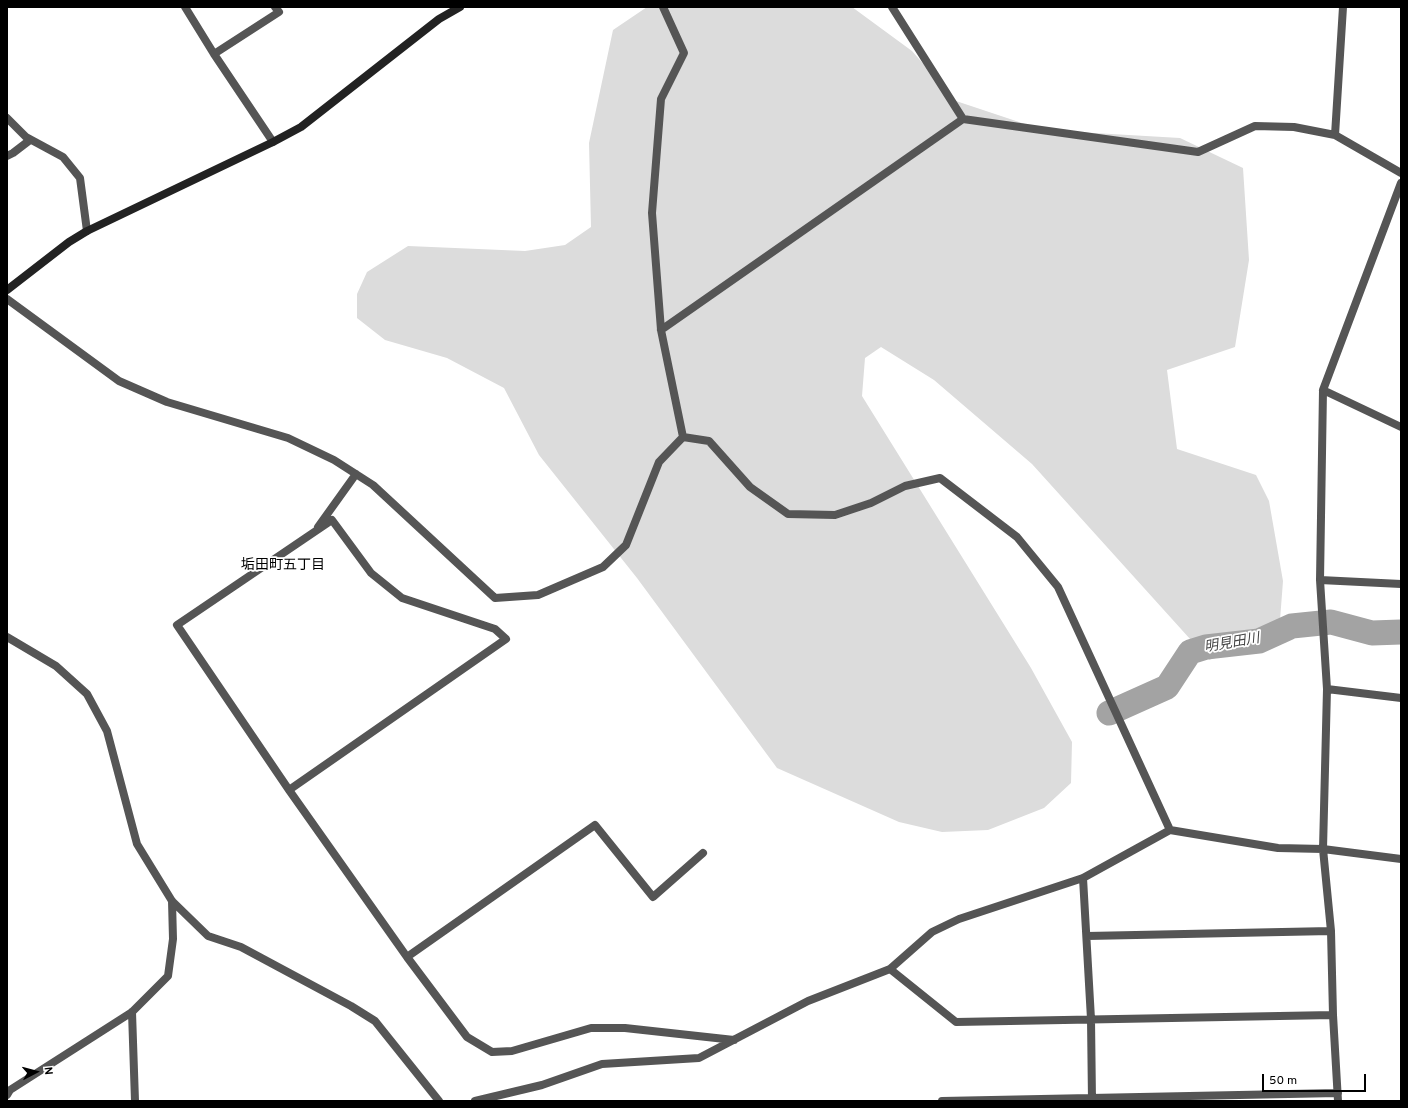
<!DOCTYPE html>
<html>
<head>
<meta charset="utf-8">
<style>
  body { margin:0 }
  #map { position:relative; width:1408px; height:1108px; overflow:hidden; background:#fff; font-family:Overpass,sans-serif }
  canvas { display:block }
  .frame { position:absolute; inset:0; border:8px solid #000; pointer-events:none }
  .north { position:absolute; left:16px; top:1052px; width:40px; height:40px; -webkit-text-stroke:3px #fff; paint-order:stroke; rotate:84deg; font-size:11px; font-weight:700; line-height:16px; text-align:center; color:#000 }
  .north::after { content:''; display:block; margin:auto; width:14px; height:18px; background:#000; clip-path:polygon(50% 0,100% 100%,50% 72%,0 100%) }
  .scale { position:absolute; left:1262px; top:1074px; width:104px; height:18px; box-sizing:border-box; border:2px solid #000; border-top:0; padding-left:5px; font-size:12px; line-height:14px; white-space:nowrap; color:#000; -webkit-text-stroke:3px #fff; paint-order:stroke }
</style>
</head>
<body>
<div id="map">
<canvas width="1408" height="1108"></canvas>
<div class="frame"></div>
<div class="north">N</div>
<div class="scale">50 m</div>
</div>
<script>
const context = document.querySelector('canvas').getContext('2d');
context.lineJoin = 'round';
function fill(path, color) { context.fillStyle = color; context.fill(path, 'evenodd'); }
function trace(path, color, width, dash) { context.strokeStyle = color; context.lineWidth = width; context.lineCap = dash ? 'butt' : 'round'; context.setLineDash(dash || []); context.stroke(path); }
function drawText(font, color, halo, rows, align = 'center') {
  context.font = font + ' Overpass,"Noto Sans JP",sans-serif'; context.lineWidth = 3.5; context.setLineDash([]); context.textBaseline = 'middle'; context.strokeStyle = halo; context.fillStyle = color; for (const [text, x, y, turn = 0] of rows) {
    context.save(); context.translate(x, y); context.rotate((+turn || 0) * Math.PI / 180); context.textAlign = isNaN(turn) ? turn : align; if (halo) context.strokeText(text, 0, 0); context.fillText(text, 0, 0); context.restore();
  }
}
fill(new Path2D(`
  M647 7H852L912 51 956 101 1043 130 1180 138 1243 168 1249 260 1235 347 1167 370 1177 449 1256 475 1269 501 1283 581 1279 633 1261 644 1209 660 1032 464 934 380 881 347 865 358 862 396 1031 668 1072 742 1071 783 1044 808 988 830 942 832 899 822 777 768 637 578 539 455 504 388 447 358 385 340 357 318V294L367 272 408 246 525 251 565 245 591 227 589 143 613 30Z`), '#dcdcdc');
trace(new Path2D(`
  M1109 713 1167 687 1190 652 1206 647 1259 641 1292 626 1331 622 1372 633 1401 632`), '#a3a3a3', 25);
trace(new Path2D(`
  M185 7 214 54 273 142
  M663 7 684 53 661 99 652 213 661 330 683 437
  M892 7 963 119
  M214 54 279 12 275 7
  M7 118 26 137 63 157 80 178 87 231
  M1335 135 1343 7
  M7 156 13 153 30 140
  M7 299 119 381 167 402 288 438 334 460 373 485 495 598 538 595 603 567 626 545 659 462 683 437
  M661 330 963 119 1198 152 1255 126 1294 127 1335 135 1401 173
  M1323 390 1401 427
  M683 437 709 441 750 487 788 514 835 515 871 503 905 486 940 478 1017 537 1058 587 1170 830
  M318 527 356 474
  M1320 580 1401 584
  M7 637 56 666 87 694 107 731 137 844 172 901 208 936 241 947 351 1006 375 1021 439 1101
  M1327 689 1401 698
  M289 790 506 639 495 629 402 598 371 573 332 520 177 625 289 790 407 957 467 1037 492 1052 512 1051 591 1028H625L734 1040
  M1083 878 1091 1019 1092 1101
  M1087 936 1331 931
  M407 957 595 825 653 897 703 853
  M890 969 956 1022 1333 1015
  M132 1012 135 1101
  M7 1095 10 1090 132 1012 168 976 173 939 172 901
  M475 1101 542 1085 602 1064 699 1058 808 1001 890 969 932 932 959 919 1083 878 1170 830 1278 848 1323 849 1401 859
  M942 1101 1338 1093
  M1338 1101 1333 1015 1331 931 1323 849 1327 689 1320 580 1323 390 1401 183`), '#555', 8);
trace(new Path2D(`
  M7 290 69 242 87 231 273 142 301 127 439 19 460 7`), '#222', 8);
drawText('14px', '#000', '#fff', [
  ["垢田町五丁目",283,566]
]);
drawText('italic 14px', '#444', '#fff', [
  ["明見田川",1232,644,-10]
]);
</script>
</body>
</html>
